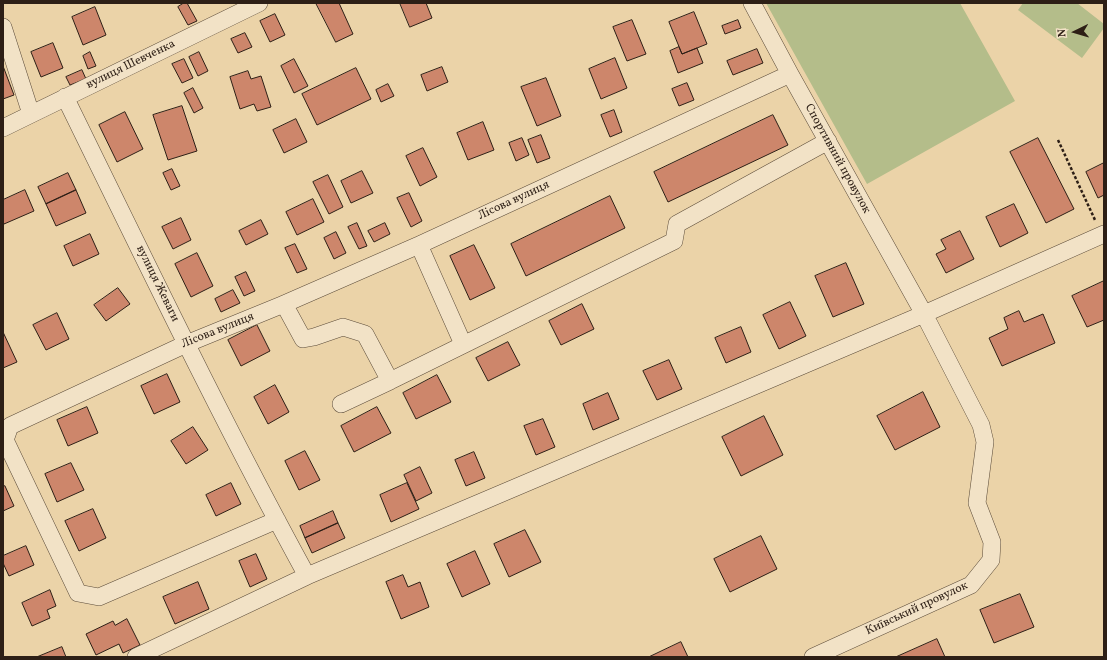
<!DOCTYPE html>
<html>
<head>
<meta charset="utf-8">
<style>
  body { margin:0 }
  #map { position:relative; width:1107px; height:660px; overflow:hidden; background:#ebd3a8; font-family:Vollkorn,serif }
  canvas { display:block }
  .frame { position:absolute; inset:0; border:4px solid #2d1f16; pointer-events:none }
  .north { position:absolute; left:1055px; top:12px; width:40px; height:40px; -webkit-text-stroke:3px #f2e2c6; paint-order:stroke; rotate:265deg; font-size:11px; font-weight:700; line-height:16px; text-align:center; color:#2d1f16 }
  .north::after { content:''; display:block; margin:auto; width:14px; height:18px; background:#2d1f16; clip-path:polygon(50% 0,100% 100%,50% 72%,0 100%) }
</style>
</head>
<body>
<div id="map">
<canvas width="1107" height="660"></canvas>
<div class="frame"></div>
<div class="north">N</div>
</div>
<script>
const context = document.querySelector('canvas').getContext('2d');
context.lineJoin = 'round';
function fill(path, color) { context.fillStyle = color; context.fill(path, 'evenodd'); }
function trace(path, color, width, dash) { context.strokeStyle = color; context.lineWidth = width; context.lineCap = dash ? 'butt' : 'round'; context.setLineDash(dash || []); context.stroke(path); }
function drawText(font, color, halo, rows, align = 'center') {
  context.font = font + ' Vollkorn,serif'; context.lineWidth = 3; context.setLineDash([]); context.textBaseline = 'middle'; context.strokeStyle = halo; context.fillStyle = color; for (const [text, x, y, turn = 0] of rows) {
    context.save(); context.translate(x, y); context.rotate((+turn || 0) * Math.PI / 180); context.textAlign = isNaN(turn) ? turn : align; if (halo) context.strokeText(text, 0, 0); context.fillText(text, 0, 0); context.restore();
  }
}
fill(new Path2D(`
  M766 3H960L1015 101 867 184Z
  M1023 3H1077L1104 24V28L1082 58 1018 10Z`), '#b4bd8a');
const building = new Path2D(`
  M184 3H187L197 21 188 25 178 7Z
  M316 3H339L353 34 336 42Z
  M400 3H426L432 18 410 27Z
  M95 7 106 35 83 45 72 17Z
  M694 12 707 44 682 54 669 22Z
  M275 14 285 35 270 42 260 21Z
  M632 20 646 54 627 61 613 27Z
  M738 20 741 28 725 34 722 26Z
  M245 33 252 47 238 53 231 39Z
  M53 43 63 68 41 77 31 52Z
  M679 47 682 54 697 48 703 63 678 73 670 51Z
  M757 49 763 63 733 75 727 61Z
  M90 52 96 66 88 69 83 56Z
  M199 52 208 71 198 76 189 57Z
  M615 58 627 88 601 99 589 69Z
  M184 59 193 78 182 83 172 64Z
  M294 59 308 86 294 93 281 66Z
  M3 66 14 95 3 99Z
  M442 67 448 82 427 91 421 75Z
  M356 68 371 99 317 125 302 94Z
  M82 70 86 79 70 85 66 77Z
  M248 71 251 79 261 76 271 107 257 111 254 104 240 109 230 77Z
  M546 78 561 116 537 126 521 87Z
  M687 83 694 100 679 106 672 89Z
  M388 84 394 96 381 102 376 90Z
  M193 88 203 108 194 113 184 93Z
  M182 106 197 151 168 160 153 115Z
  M614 110 622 132 610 137 601 115Z
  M125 112 143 149 117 162 99 125Z
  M773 115 788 145 668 202 654 172Z
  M296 119 307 142 284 153 273 130Z
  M483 122 494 150 468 160 457 133Z
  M541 135 550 158 537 163 528 140Z
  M522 138 529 155 516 161 509 143Z
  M1038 138 1074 209 1046 223 1010 152Z
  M423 148 437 177 420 186 406 156Z
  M1104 163V195L1098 198 1086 172Z
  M172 169 180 186 171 190 163 173Z
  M362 171 373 193 351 203 341 181Z
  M68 173 76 190 46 204 38 187Z
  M328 175 343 207 329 214 313 182Z
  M25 190 34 211 4 224 3 221V200Z
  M76 190 86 213 56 226 46 204Z
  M409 193 422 221 411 227 397 198Z
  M610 196 625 228 526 276 511 244Z
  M313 199 324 222 297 235 286 212Z
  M1014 204 1028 233 1000 247 986 217Z
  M181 218 191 240 173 249 162 227Z
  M261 220 268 234 246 245 239 231Z
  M357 223 367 246 359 249 348 227Z
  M385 223 390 234 374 242 368 231Z
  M960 231 974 259 946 273 936 254 946 249 941 240Z
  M336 232 346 253 334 259 324 238Z
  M90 234 99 254 73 266 64 246Z
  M295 244 307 269 297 273 285 248Z
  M474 245 495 288 470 300 450 256Z
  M197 253 213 286 191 297 175 264Z
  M846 263 864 304 833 317 815 276Z
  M246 272 255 291 244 296 235 277Z
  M1104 281V320L1087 327 1072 296Z
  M118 288 130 304 106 321 94 305Z
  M233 290 240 303 221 312 215 299Z
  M790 302 806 336 779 349 763 315Z
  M582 304 594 329 561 345 549 321Z
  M1019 311 1024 322 1043 314 1055 343 1002 366 989 338 1008 329 1004 318Z
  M57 313 69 339 46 350 33 325Z
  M257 325 270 351 241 366 228 340Z
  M741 327 751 352 726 363 715 338Z
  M3 332 17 362 3 368Z
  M508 342 520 365 488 381 476 358Z
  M669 360 682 389 657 400 643 371Z
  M167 374 180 402 154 414 141 386Z
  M437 375 451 402 416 419 403 393Z
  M275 385 289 412 268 424 254 397Z
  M923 392 940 427 895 450 877 416Z
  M608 393 619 419 593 430 583 404Z
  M87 407 98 433 68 446 57 420Z
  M377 407 391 433 354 452 341 426Z
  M764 416 783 455 741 476 722 437Z
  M543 419 555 447 536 455 524 426Z
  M193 427 208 450 186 464 171 441Z
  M305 451 320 480 299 490 285 461Z
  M474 452 485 478 466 486 455 460Z
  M71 463 84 490 57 502 45 474Z
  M420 467 432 493 416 501 404 475Z
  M231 483 241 504 216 516 206 495Z
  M407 483 419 509 391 522 380 495Z
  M5 486 14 506 3 511V487Z
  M93 509 106 538 79 551 65 521Z
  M333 511 338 523 305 538 300 526Z
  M338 523 345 538 312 553 305 538Z
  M525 530 541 562 509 577 494 544Z
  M761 536 777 569 730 592 714 559Z
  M26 546 34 565 9 576 3 563V556Z
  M475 551 490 584 462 597 447 564Z
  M256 554 267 579 250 587 239 561Z
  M403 575 408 587 420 582 429 607 401 619 386 582Z
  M198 582 209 609 175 624 163 597Z
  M50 590 56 606 47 610 50 618 32 626 22 603Z
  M1020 594 1034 627 994 643 980 610Z
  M127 619 140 645 123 653 119 644 96 655 86 634 113 621 115 625Z
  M937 639 945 657H896Z
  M681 642 688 657H649Z
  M62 647 66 657H37Z`);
fill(building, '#cd866b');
trace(building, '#2d1f16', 1);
const street = new Path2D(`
  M752 3 790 74 924 314 981 425 985 442 977 503 992 542 991 560 971 585 813 657
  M3 27 31 114
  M65 97C144 258 221 419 307 576
  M3 128 259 3
  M419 245 463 344
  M284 304 303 339 314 337 343 327 365 334 390 381 674 241 677 224 828 141
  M341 404 390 381
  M277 520 99 597 78 593 5 440 10 426 186 344 284 304 419 245 790 74
  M136 657 307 576 924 314 1104 234`);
trace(street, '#5c4c3a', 18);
trace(new Path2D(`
  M1058 140 1095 220`), '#2d1f16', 2.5, [3, 2]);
trace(street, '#f2e2c6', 17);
drawText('12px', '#2d1f16', '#f2e2c6', [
  ["вулиця Шевченка",131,65,-26],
  ["Спортивний провулок",837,159,61],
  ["Лісова вулиця",514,201,-25],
  ["вулиця Жеваги",157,284,64],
  ["Лісова вулиця",218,331,-22],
  ["Київський провулок",917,609,-25]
]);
</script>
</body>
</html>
